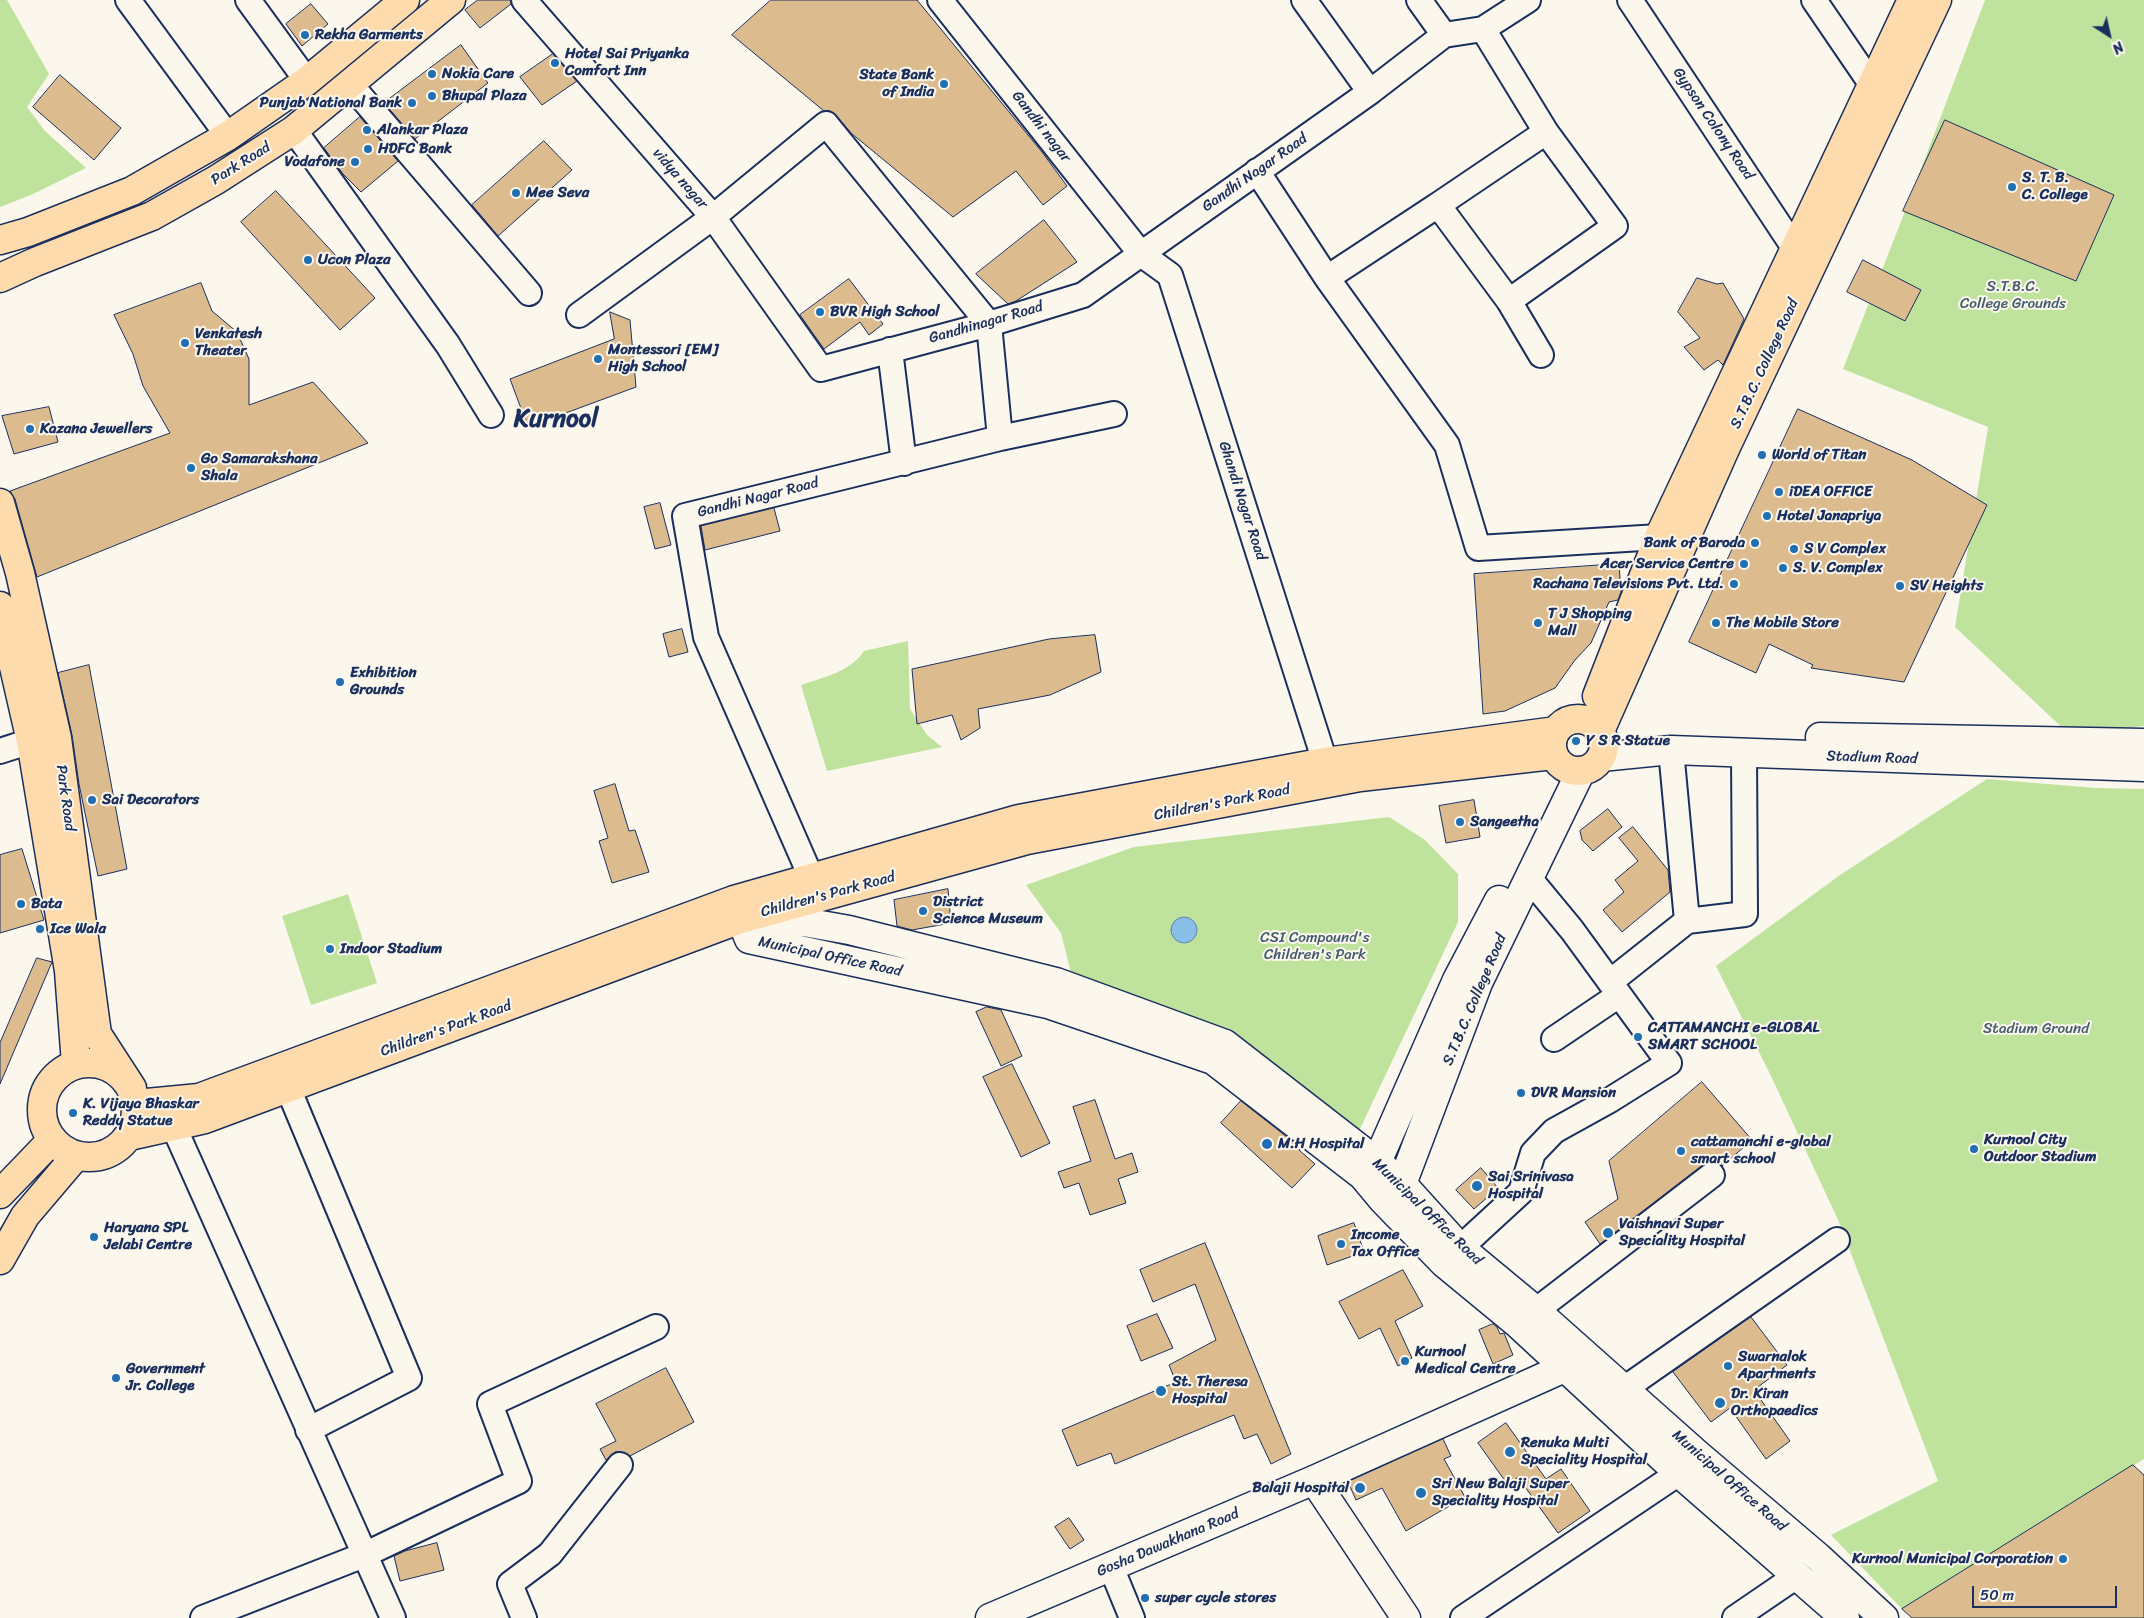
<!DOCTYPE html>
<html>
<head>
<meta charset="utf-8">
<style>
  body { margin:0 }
  #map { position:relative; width:2144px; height:1618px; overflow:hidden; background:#fbf7ec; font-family:Sriracha,sans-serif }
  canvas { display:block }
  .north { position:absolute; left:2084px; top:10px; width:50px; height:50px; -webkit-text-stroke:4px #fbf7ec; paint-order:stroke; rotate:145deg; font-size:14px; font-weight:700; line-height:20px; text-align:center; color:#1b2f5e }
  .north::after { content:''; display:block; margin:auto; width:18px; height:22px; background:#1b2f5e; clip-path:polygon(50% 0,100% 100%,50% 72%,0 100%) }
  .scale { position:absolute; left:1972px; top:1586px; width:145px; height:22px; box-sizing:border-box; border:2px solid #1b2f5e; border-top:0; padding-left:6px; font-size:15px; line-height:18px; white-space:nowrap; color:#1b2f5e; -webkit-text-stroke:4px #fbf7ec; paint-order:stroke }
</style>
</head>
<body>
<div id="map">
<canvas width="2144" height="1618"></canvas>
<div class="north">N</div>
<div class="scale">50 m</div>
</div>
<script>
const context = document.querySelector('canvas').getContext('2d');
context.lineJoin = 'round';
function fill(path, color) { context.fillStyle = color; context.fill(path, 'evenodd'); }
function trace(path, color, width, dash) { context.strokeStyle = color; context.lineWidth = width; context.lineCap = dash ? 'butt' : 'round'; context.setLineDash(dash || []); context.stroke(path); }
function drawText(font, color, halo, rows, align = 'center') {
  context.font = font + ' Sriracha,sans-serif'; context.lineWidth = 4; context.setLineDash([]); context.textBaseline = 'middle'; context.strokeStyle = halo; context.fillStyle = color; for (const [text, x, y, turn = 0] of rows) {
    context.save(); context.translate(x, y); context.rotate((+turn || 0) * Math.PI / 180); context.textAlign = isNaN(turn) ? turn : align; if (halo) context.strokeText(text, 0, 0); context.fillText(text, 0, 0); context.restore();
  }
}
fill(new Path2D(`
  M0 0H7L49 74 27 107 45 131 86 168 31 195 0 207Z
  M1985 0H2144V726L2069 734 1955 627 1988 427 1843 369 1902 219Z
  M908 641 910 709 927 735 942 747 827 771 801 685C824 677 850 672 864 651Z
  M1987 779 2096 788 2144 789V1459L1902 1609 1831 1535 1938 1481 1839 1222 1771 1076 1716 966 1840 875Z
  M1389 817 1425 840 1458 874V922L1358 1133 1073 981 1061 933 1026 885 1134 847Z
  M348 894 377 983 311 1005 282 916Z`), '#bfe39d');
const water = new Path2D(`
  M1171 930a13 13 0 1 1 26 0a13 13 0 1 1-26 0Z`);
fill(water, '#89bfe6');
trace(water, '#5d85b0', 1);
const building = new Path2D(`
  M478 0H511V4L480 28 465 10Z
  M771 0H917L1042 152 1067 186 1043 205 1016 171 953 217 851 133 836 115 830 111H824L732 35Z
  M311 4 328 24 302 46 286 24Z
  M461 45 488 83 415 139 384 103Z
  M553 54 577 81 542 105 520 77Z
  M60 75 121 128 94 160 33 107Z
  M360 117 398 161 361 192 343 174 324 148Z
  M1945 120 2114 195 2076 281 1903 211Z
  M544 141 572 170 498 236 472 205Z
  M276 191 375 298 340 330 241 222Z
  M1044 220 1077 262 1016 301 1008 304 976 274Z
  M1863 260 1921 290 1905 321 1847 292Z
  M1697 278 1717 284 1723 283 1744 319 1723 365 1718 360 1704 370 1684 347 1700 338 1678 312Z
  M849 279 883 324 869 335 860 322 824 349 800 315Z
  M201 283 212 311 237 332 249 359V405L313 382 368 443 37 577 15 499 10 491 170 433 143 386 133 354 114 315Z
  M610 312 630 320 636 387 528 427 510 379 614 339Z
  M49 407 58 442 14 454 2 416Z
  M1798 409 1912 460 1987 505 1904 682 1811 668 1813 665 1769 644 1756 673 1689 642Z
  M660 503 671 545 655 549 644 507Z
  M774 508 780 531 705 550 701 526Z
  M1619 564 1621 592 1618 600 1609 602 1591 643 1575 660 1555 688 1505 711 1483 714 1474 574Z
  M682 629 688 652 669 657 663 634Z
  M1095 635 1101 672 1050 695 978 709 980 728 961 740 952 715 917 724 912 669 1049 639Z
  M89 665 127 869 98 876 79 784 72 735 58 673Z
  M615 784 629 831 635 830 649 872 612 883 599 841 608 838 594 791Z
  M1474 800 1480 837 1446 843 1439 806Z
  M1608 809 1622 827 1593 851 1582 840 1580 831Z
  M1633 827 1668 870 1670 892 1622 932 1603 910 1624 892 1615 880 1638 861 1619 838Z
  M22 849 44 920 0 933V855Z
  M948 889 951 923 912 930 897 926 894 900Z
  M37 958 52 962 0 1084V1043Z
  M987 1007 1001 1010 1022 1056 1001 1066 976 1012Z
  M1012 1064 1050 1143 1021 1157 983 1077Z
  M1702 1082 1752 1140 1722 1166 1717 1162 1711 1161 1704 1164 1600 1244 1585 1222 1618 1199 1609 1161Z
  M1095 1100 1115 1159 1132 1153 1138 1172 1118 1179 1126 1203 1090 1215 1079 1183 1064 1188 1058 1172 1091 1161 1073 1107Z
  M1241 1101 1301 1148 1299 1150 1315 1164 1292 1188 1221 1123Z
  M1481 1168 1498 1188 1474 1209 1456 1190Z
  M1354 1223 1364 1252 1327 1265 1318 1236Z
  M1205 1243 1291 1454 1271 1464 1257 1434 1244 1439 1234 1415 1115 1464 1111 1453 1077 1466 1062 1430 1176 1382 1169 1365 1216 1340 1195 1284 1153 1302 1140 1270Z
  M1403 1270 1423 1306 1395 1321 1412 1358 1398 1366 1380 1328 1359 1339 1339 1302Z
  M1157 1314 1173 1348 1141 1361 1127 1326Z
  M1751 1317 1787 1365 1754 1390 1790 1441 1766 1459 1730 1408 1711 1422 1673 1372Z
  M1493 1324 1497 1327 1500 1334 1504 1333 1513 1355 1493 1364 1479 1330Z
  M666 1368 694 1422 630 1456 622 1452H615L606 1460 600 1449 616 1441 596 1404Z
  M1506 1423 1546 1479 1561 1469 1590 1511 1558 1533 1518 1477 1508 1485 1478 1443Z
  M1443 1439 1451 1456 1444 1459 1465 1497 1406 1531 1382 1488 1356 1500 1348 1482Z
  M2133 1465 2144 1475V1618H1912L1902 1609Z
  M1069 1518 1084 1540 1070 1549 1055 1527Z
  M437 1543 444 1570 400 1581 394 1556 405 1551Z`);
fill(building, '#dcbc8f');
trace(building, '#1b2f5e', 1);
const street = new Path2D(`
  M128 0 228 136
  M248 0 307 81
  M524 0 713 217 821 369 989 324 1083 295 1370 92 1444 35 1483 29 1528 0
  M940 0 1141 254 1170 275 1325 762
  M1304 0 1370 92
  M1419 0 1444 35
  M1630 0 1795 249
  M1814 0 1872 85
  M350 84 529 293
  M294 130 448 345 491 415
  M1257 171 1327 278 1438 205 1509 301 1541 355
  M1438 205 1546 132 1483 29
  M1327 278 1447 445 1478 548 1659 537
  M1509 301 1615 226 1546 132
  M579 315 713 217 826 124 989 324 1000 438
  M890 350 904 463
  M0 751 31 741
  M811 877 706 637 685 516 1000 438 1114 414
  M1687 921 1745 914 1744 753
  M1610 982 1687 921 1671 750
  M1554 1039 1619 995
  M288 1088 409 1378 308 1430
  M173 1125 393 1618
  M1446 1261 1521 1192 1533 1153 1554 1131 1610 1100 1669 1063 1572 930 1529 878
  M1521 1322 1712 1175
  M1624 1389 1837 1240
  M1111 1567 1132 1618
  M203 1618 364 1555 519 1481 490 1404 656 1327
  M524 1618 510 1584 550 1554 620 1465
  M1463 1618 1679 1473
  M1735 1618 1798 1575`);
const secondary = new Path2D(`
  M1820 737 2144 743
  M1601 757 1671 750 2144 767
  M735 904 749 939 1048 1004 1213 1060 1363 1176 1383 1200 1444 1263 1518 1324 1679 1473 1845 1618
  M747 919 804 922 849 930 1056 982 1225 1044 1377 1162 1402 1184 1459 1247 1535 1310 1697 1454 1818 1557 1884 1618
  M1365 1175 1377 1162 1457 980 1499 900
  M1388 1196 1402 1184 1478 983 1581 771
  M1314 1480 1406 1618
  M990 1618 1314 1480 1564 1368`);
const primary = new Path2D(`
  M0 240 28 232 132 191 228 136 307 81 405 0
  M0 278 35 262 152 216 216 180 294 130 451 0
  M0 503 20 573 57 738 97 1034 132 1088
  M0 606 31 741 69 971 76 1064
  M1597 696 1659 537 1912 0
  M1552 745a26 26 0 1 1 52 0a26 26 0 1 1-52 0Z
  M1600 731 1725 449 1937 0
  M42 1110a47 47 0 1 1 94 0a47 47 0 1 1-94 0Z
  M136 1104 199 1098 734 900 1019 819 1325 762 1556 731
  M129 1136 205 1119 741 919 1027 840 1360 777 1553 755
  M0 1194 52 1140
  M0 1260 25 1216 76 1156`);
trace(street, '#1b2f5e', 28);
trace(secondary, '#1b2f5e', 31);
trace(primary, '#1b2f5e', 31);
trace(street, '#fbf7ec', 24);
trace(secondary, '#fbf7ec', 28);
trace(primary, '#fedbac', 28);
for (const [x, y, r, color] of [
  [305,35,5,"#1f6fb2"],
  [555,63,5,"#1f6fb2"],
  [432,74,5,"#1f6fb2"],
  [944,84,5,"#1f6fb2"],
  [432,96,5,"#1f6fb2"],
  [412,103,5,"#1f6fb2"],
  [367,130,5,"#1f6fb2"],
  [368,149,5,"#1f6fb2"],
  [355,162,5,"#1f6fb2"],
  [2012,187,5,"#1f6fb2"],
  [516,193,5,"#1f6fb2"],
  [308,260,5,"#1f6fb2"],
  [820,312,5,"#1f6fb2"],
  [185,343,5,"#1f6fb2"],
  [598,359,5,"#1f6fb2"],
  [30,429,5,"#1f6fb2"],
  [1762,455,5,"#1f6fb2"],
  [191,468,5,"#1f6fb2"],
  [1779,492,5,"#1f6fb2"],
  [1767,516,5,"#1f6fb2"],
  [1755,543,5,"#1f6fb2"],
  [1794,549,5,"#1f6fb2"],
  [1744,564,5,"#1f6fb2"],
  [1783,568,5,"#1f6fb2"],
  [1734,584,5,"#1f6fb2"],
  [1900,586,5,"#1f6fb2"],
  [1538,623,5,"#1f6fb2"],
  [1716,623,5,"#1f6fb2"],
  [340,682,5,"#1f6fb2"],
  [1576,741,5,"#1f6fb2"],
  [92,800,5,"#1f6fb2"],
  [1460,822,5,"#1f6fb2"],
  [21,904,5,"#1f6fb2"],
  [923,911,5,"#1f6fb2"],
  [40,929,5,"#1f6fb2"],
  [330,949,5,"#1f6fb2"],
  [1638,1037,5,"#1f6fb2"],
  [1521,1093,5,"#1f6fb2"],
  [73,1113,5,"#1f6fb2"],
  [1267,1144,6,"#1f6fb2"],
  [1974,1149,5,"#1f6fb2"],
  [1681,1151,5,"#1f6fb2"],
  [1477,1186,6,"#1f6fb2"],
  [1608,1233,6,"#1f6fb2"],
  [94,1237,5,"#1f6fb2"],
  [1341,1244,5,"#1f6fb2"],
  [1405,1361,5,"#1f6fb2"],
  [1728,1366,5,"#1f6fb2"],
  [116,1378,5,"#1f6fb2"],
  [1161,1391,6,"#1f6fb2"],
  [1720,1403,6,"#1f6fb2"],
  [1510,1452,6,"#1f6fb2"],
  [1360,1488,6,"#1f6fb2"],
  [1421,1493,6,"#1f6fb2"],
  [2063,1559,5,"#1f6fb2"],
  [1145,1598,5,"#1f6fb2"]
]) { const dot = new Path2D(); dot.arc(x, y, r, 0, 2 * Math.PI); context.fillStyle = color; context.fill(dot); trace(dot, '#fbf7ec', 2); }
drawText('bold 15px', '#1b2f5e', '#fbf7ec', [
  ["Rekha Garments",315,35],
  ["Hotel Sai Priyanka",565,54],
  ["Comfort Inn",565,71],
  ["Nokia Care",442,74],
  ["State Bank",934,75,"right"],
  ["of India",934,92,"right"],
  ["Bhupal Plaza",442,96],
  ["Punjab National Bank",402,103,"right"],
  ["Alankar Plaza",377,130],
  ["HDFC Bank",378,149],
  ["Vodafone",345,162,"right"],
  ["S. T. B.",2022,178],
  ["C. College",2022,195],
  ["Mee Seva",526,193],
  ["Ucon Plaza",318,260],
  ["BVR High School",830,312],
  ["Venkatesh",195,334],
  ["Theater",195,351],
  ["Montessori [EM]",608,350],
  ["High School",608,367],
  ["Kazana Jewellers",40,429],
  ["World of Titan",1772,455],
  ["Go Samarakshana",201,459],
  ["Shala",201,476],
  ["iDEA OFFICE",1789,492],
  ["Hotel Janapriya",1777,516],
  ["Bank of Baroda",1745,543,"right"],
  ["S V Complex",1804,549],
  ["Acer Service Centre",1734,564,"right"],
  ["S. V. Complex",1793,568],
  ["Rachana Televisions Pvt. Ltd.",1724,584,"right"],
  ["SV Heights",1910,586],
  ["T J Shopping",1548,614],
  ["Mall",1548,631],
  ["The Mobile Store",1726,623],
  ["Exhibition",350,673],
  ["Grounds",350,690],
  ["Y S R Statue",1586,741],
  ["Sai Decorators",102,800],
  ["Sangeetha",1470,822],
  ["District",933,902],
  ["Science Museum",933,919],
  ["Bata",31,904],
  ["Ice Wala",50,929],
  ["Indoor Stadium",340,949],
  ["CATTAMANCHI e-GLOBAL",1648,1028],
  ["SMART SCHOOL",1648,1045],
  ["DVR Mansion",1531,1093],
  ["K. Vijaya Bhaskar",83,1104],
  ["Reddy Statue",83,1121],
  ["Kurnool City",1984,1140],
  ["Outdoor Stadium",1984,1157],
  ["cattamanchi e-global",1691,1142],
  ["smart school",1691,1159],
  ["M.H Hospital",1278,1144],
  ["Sai Srinivasa",1488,1177],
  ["Hospital",1488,1194],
  ["Vaishnavi Super",1619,1224],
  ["Speciality Hospital",1619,1241],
  ["Haryana SPL",104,1228],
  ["Jelabi Centre",104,1245],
  ["Income",1351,1235],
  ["Tax Office",1351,1252],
  ["Kurnool",1415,1352],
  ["Medical Centre",1415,1369],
  ["Swarnalok",1738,1357],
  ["Apartments",1738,1374],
  ["Government",126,1369],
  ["Jr. College",126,1386],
  ["St. Theresa",1172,1382],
  ["Hospital",1172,1399],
  ["Dr. Kiran",1731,1394],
  ["Orthopaedics",1731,1411],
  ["Renuka Multi",1521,1443],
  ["Speciality Hospital",1521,1460],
  ["Sri New Balaji Super",1432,1484],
  ["Speciality Hospital",1432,1501],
  ["Balaji Hospital",1349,1488,"right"],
  ["Kurnool Municipal Corporation",2053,1559,"right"],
  ["super cycle stores",1155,1598]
], 'left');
drawText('15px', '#1b2f5e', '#fbf7ec', [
  ["Gypson Colony Road",1713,124,56],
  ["Gandhi nagar",1041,127,52],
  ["Park Road",241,164,-32],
  ["Gandhi Nagar Road",1255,173,-35],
  ["vidya nagar",680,179,49],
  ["Gandhinagar Road",986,323,-16],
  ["S.T.B.C. College Road",1765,364,-65],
  ["Gandhi Nagar Road",758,498,-14],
  ["Ghandi Nagar Road",1242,501,72],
  ["Stadium Road",1872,758,2],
  ["Park Road",65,798,82],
  ["Children's Park Road",1222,803,-11],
  ["Children's Park Road",828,895,-15],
  ["Municipal Office Road",830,957,12],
  ["S.T.B.C. College Road",1475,1000,-67],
  ["Children's Park Road",446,1029,-20],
  ["Municipal Office Road",1427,1212,44],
  ["Municipal Office Road",1729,1481,41],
  ["Gosha Dawakhana Road",1168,1543,-23]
]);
drawText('15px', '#445c6e', '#fbf7ec', [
  ["S.T.B.C.",2013,287],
  ["College Grounds",2013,304],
  ["CSI Compound's",1315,938],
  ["Children's Park",1315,955],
  ["Stadium Ground",2036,1029]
]);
drawText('bold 25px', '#1b2f5e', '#fbf7ec', [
  ["Kurnool",556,420]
]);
</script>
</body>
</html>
